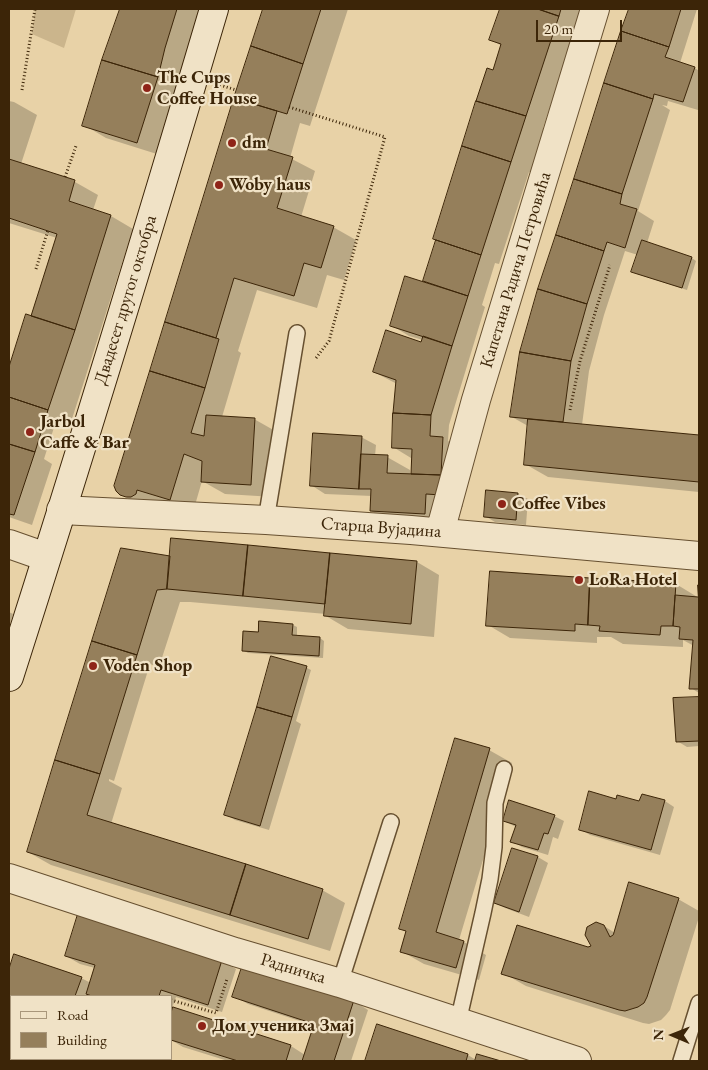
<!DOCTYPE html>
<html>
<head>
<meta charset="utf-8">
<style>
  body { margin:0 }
  #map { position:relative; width:708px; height:1070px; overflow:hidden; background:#e8d2a7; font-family:"EB Garamond",serif }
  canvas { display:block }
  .frame { position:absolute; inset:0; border:10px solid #3c2508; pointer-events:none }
  .legend { position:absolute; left:10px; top:995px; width:162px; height:65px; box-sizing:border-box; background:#f0e2c6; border:1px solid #a8967a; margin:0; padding:6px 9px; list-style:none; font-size:15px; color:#3c2508 }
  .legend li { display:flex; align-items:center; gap:10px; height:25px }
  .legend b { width:25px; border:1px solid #a8967a }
  .north { position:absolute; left:648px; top:1010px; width:50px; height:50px; -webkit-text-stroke:4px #f0e2c6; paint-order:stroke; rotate:271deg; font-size:14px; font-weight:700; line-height:20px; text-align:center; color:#3c2508 }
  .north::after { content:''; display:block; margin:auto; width:18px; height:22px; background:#3c2508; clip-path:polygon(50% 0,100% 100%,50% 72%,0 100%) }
  .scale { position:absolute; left:536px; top:20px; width:86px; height:22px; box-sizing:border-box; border:2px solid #3c2508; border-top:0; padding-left:6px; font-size:15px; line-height:18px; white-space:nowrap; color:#3c2508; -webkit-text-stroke:4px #f0e2c6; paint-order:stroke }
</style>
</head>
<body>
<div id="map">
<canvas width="708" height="1070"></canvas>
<div class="frame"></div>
<ul class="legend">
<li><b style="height:6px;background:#f0e2c6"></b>Road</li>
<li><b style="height:14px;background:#957f5b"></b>Building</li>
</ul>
<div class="north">N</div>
<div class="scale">20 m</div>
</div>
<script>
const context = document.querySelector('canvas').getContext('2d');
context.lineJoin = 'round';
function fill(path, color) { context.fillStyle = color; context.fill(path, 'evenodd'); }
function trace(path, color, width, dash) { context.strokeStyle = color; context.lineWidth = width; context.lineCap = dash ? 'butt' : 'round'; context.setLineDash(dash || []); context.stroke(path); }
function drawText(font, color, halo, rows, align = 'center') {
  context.font = font + ' "EB Garamond",serif'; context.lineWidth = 4.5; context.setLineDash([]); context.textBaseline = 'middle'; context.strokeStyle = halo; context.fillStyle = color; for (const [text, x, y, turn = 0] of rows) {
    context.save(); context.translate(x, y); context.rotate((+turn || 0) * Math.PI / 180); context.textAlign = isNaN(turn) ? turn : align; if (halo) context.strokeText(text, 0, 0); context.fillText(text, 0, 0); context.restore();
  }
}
fill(new Path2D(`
  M35 9H76L64 48 32 34Z`), '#cbb58c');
fill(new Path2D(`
  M120 9H203L160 155 106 138 84 125Z
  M264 9H348L310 126 300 123 290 158 315 171 301 217 333 227 356 240 344 280 327 275 317 308 257 290 238 351 241 353 222 417 254 419 277 432 274 497 225 494 202 481 193 512 144 508 121 494 116 486 235 98Z
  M501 9H582L543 128 548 130 534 174 529 172 499 264 495 263 482 305 485 307 449 425 448 441 461 448 463 489V507L448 506 447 527 394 524 371 511 372 496 325 494 311 485 361 437 376 445 375 456 387 457 410 470V475H417L413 458H411L393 447 397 384 374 372 422 343 423 340 409 336 391 325 430 284 424 281 502 46 491 40Z
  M630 9H697L680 63 695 68 699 71V105L698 110 668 101 667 106 662 105 670 110 638 211 654 221 647 243 692 258 696 261 687 290 637 274 638 255 625 251 604 315 589 371 582 425 699 437V492L548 477 525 464 528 426 512 417 540 289Z
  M9 101 14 102 37 115 21 164 75 182 98 195 93 210 111 216 133 229 71 422 57 418 44 459 52 464 32 525 9 517V371L27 316 32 317 57 238 9 223Z
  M488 491 518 494 528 499 526 525 495 522 485 516Z
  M172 539 417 562 439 575 434 637 348 629 326 616V614L190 602H180L159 667 150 664 114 781 109 779V781L122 788 111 824 322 890 345 903 330 951 51 865 28 852 171 557Z
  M676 584 699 598V593V693L691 688 694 646 683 640V647L623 644 611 637H597V643L510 638 488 625Z
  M9 612 13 614 9 628Z
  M293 625 297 627V637L320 638 324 641 323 658 248 653 243 650 259 634Z
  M272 657 307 668 311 670 296 721 301 724 269 830 235 820 225 814Z
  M699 698V746L687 747 677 741 675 700Z
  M489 750 512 763 459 940 464 942 486 955 479 980 424 964 401 951Z
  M617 800 640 802 665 801 674 807 660 855 590 835 580 829Z
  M554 816 564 821 558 839 553 837 548 855 522 847 512 841 516 827 504 821Z
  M513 849 538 857 548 863 529 917 505 908 495 903Z
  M678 899 699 911V917L670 1010 666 1015 661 1020 649 1024 643 1023 526 986 503 973 593 947 604 926 615 933Z
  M14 956 81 978 91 983 95 968 80 964 66 956 222 961 236 969 222 1012 176 997 172 1008 291 1046 305 1055 315 1026 248 1004 234 996 354 1001 368 1010 351 1061H228L183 1047 171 1040V996H11L10 1018 9 1017V973Z
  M378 1026 468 1055 476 1060 478 1055 497 1061H366Z`), '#0003');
const building = new Path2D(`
  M120 9H177L165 48 158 77 102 60Z
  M263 9H321L303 64 251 46Z
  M500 9H538L559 16 526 116 476 101 487 68 493 70 501 44 489 40Z
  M538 9H561L559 16Z
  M629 9H681L669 47 621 31Z
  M621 31 669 47 665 57 695 67 683 102 654 94 653 99 604 83Z
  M251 46 303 64 287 114 234 98Z
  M102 60 158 77 137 143 82 126Z
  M604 83 653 99 622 194 574 179Z
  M234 98 277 111 266 149 293 157 277 208 334 226 321 268 304 263 294 296 234 278 216 338 165 322Z
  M476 101 526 116 511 162 462 146Z
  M462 146 511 162 481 255 433 239Z
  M9 159 75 180 69 201 111 215 75 330 31 316 57 234 9 218Z
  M574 179 622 194 620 204 637 209 625 248 607 242 604 251 556 235Z
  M556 235 604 251 587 304 538 289Z
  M436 240 481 255 468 296 423 281Z
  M642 240 692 257 682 288 631 272Z
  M405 276 468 296 452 346 390 326Z
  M538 289 587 304 571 361 520 352Z
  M26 314 75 330 48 410 9 397V367Z
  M165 322 219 339 205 388 150 371Z
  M386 330 421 342 423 336 452 346 431 415 393 413 396 380 373 372Z
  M520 352 571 361 563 422 510 417Z
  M150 371 205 388 191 433 204 436 206 415 255 418 251 485 201 482 202 461 184 454 170 500 137 490 136 494 131 497H126L120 495 116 491 114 486Z
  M9 397 48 410 35 452 9 444Z
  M393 413 431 415 430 436 443 437 441 475 411 474 412 449 392 448Z
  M528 419 699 435V482L524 465Z
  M313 433 362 436 359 489 310 486Z
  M9 444 35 452 14 515 9 514Z
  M361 454 388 455 387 473 441 475V495L426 494 425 514 370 511 371 489H359Z
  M486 490 518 493 516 520 484 517Z
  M171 538 248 545 243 596 167 589Z
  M248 545 330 553 325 604 243 596Z
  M121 548 170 556 167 589 157 590 137 655 92 641Z
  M330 553 417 561 411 624 324 616Z
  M490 571 590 578 588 625 575 624V631L486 626Z
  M590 578 676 583 673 626H661L660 635 599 631 600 626 588 625Z
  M698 585H699V689H689L693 640 679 639 680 627 673 626 675 595 698 597Z
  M259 621 293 624 292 635 320 637 319 656 242 651 243 631 258 632Z
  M92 641 137 655 100 774 55 760Z
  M271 656 307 666 292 717 257 707Z
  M699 697V741L676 742 673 698Z
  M257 707 292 717 260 826 224 815Z
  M455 738 490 748 436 932 464 941 456 968 400 952 406 931 399 929Z
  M55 760 100 774 87 815 246 864 230 915 27 852Z
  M589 791 616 799 617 795 639 801 642 794 665 800 651 850 579 830Z
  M509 800 555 815 548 834 544 833 538 850 510 842 516 825 503 821Z
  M512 848 538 856 519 912 494 903Z
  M246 864 323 889 308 939 230 915Z
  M629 882 679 898 647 997 644 1003 638 1007 625 1011 619 1010 501 974 517 925 588 947 591 946 585 935 587 927 596 922 604 925 610 937 613 935Z
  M78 914 222 960 208 1005 161 990 159 996H92L86 994 95 965 65 956Z
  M14 954 82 977 75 996H11V1016L9 1015V969Z
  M243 964 354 1000 334 1061H302L314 1024 232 997Z
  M173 1007 291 1045 286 1061H238L171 1040V1013Z
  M377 1024 468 1054 466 1061H365Z
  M477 1054 501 1061H475Z`);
fill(building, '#957f5b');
trace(building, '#3c2508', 1);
const service = new Path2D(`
  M266 520 297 333
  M340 983 391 822
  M458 1022 483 913 490 879 494 847 495 803 504 769
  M681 1061 699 1003`);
const minor = new Path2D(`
  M61 510 266 520 411 530 699 556
  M440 532 476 400 595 9
  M9 544 46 557
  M9 878 235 952 340 983 577 1061`);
const secondary = new Path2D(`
  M9 677C80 455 148 232 214 9`);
trace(service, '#675030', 18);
trace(minor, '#675030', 30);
trace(secondary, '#3c2508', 30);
trace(new Path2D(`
  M220 85 236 90
  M22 90 35 9
  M289 107 385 137 329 341 316 358
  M65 177 76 146
  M36 269 48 230
  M570 410 580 361 610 265
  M171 1000 216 1013 227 979`), '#3c2508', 3, [1, 2.5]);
trace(service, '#f0e2c6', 15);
trace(minor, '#f0e2c6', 28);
trace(secondary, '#f0e2c6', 28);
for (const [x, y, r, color] of [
  [147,88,5,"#8f2418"],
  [232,143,5,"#8f2418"],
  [219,185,5,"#8f2418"],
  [30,432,5,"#8f2418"],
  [502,504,5,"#8f2418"],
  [579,580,5,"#8f2418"],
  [93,666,5,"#8f2418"],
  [202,1026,5,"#8f2418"]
]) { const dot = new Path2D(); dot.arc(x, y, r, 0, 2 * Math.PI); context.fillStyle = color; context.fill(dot); trace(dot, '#f0e2c6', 2); }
drawText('bold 18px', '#3c2508', '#f0e2c6', [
  ["The Cups",157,78],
  ["Coffee House",157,99],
  ["dm",242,143],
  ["Woby haus",229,185],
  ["Jarbol",40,422],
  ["Caffe & Bar",40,443],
  ["Coffee Vibes",512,504],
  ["LoRa Hotel",589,580],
  ["Voden Shop",103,666],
  ["Дом ученика Змај",212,1026]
], 'left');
drawText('18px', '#3c2508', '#f0e2c6', [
  ["Капетана Радича Петровића",516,270,-73],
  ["Двадесет другог октобра",126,300,-73],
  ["Старца Вујадина",381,528,4],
  ["Радничка",293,969,17]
]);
</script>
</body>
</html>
